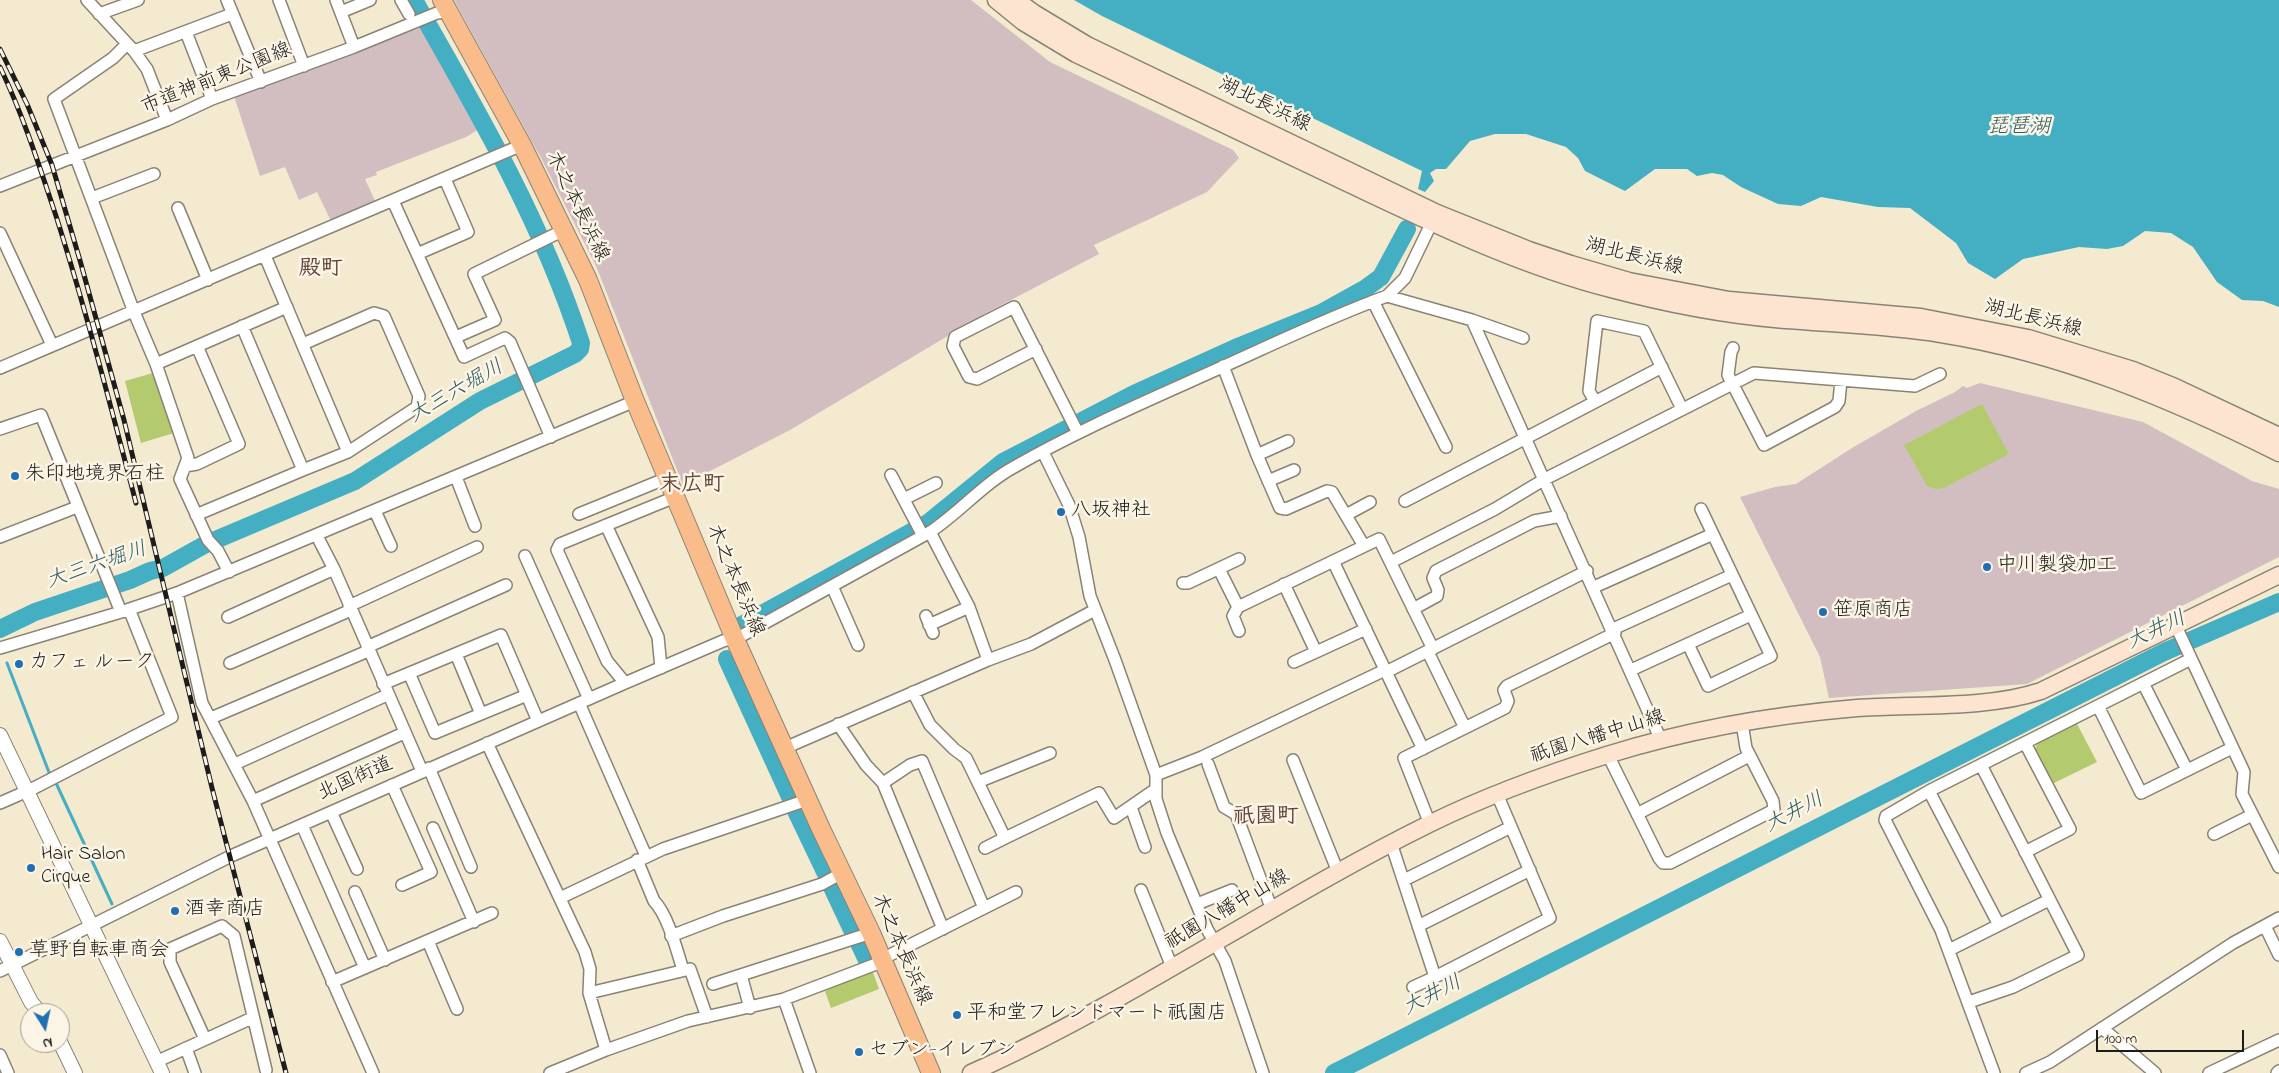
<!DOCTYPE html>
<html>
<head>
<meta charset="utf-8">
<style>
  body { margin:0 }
  #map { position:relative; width:2279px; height:1073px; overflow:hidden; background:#f3ead0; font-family:"Indie Flower",sans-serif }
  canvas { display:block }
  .north { position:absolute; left:20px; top:1003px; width:50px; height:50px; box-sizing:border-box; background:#fcf5e5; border:1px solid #a29e95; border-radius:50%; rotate:170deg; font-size:14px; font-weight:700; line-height:20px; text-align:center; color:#1c1c1c }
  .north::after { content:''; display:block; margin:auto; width:18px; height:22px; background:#1f6fb2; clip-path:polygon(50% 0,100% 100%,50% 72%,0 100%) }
  .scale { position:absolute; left:2096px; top:1030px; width:148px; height:22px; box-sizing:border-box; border:2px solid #1c1c1c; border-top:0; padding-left:6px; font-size:15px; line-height:18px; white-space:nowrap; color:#1c1c1c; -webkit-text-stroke:4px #fcf5e5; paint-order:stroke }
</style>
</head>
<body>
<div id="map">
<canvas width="2279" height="1073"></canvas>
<div class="north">N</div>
<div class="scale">100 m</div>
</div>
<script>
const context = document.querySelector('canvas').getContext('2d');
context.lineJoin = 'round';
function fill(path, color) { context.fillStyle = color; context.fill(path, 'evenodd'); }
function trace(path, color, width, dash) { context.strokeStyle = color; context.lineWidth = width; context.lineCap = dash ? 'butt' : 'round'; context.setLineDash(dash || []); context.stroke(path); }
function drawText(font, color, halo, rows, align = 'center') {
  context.font = font + ' "Indie Flower","Klee One",sans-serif'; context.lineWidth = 5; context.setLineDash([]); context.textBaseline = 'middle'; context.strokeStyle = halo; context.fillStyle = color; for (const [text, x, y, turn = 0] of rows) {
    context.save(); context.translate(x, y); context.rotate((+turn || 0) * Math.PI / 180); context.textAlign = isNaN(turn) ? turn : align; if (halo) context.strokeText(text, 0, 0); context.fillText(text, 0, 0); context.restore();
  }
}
fill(new Path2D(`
  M454 0H971L1050 62 1233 150 1239 158 1207 192 1094 245 1099 254 988 312 790 430 683 485 596 266 541 158Z
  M422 27 479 129 466 137 376 172 377 175 365 179 376 203 331 221 317 192 299 200 285 167 260 176 234 96Z
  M1980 383 2143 422 2252 481 2279 489V557L2027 684 1829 698 1820 657 1740 497 1775 487 1796 484 1852 448 1916 411 1955 392 1963 386 1967 388Z`), '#d2bec1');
fill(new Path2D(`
  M153 373 174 433 141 443 125 381Z
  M1982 404 2009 454 1944 488 1936 489 1927 486 1904 445Z
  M2076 722 2097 762 2052 784 2035 749 2038 742Z
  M872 970 879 989 831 1008 825 991Z`), '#b4ca6e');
fill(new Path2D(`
  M1074 0H2279V307L2263 301 2242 300 2217 282 2193 247 2171 233 2145 231 2123 246 2107 249 2079 247 2023 259 1995 279 1968 263 1956 243 1910 208 1878 207 1821 197 1801 206 1778 204 1741 187 1723 175 1712 173 1697 176 1687 169H1655L1625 191 1585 171 1578 158 1566 147 1526 134H1495L1470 141 1446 169H1436L1430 173 1434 181 1425 192 1418 189 1422 171 1102 16Z`), '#44aec3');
trace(new Path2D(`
  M7 663 50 775
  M56 783 112 904`), '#44aec3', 3);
trace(new Path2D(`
  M742 625 928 523 1003 462 1134 394 1240 346 1321 313 1366 288 1381 277 1407 229
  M0 629 35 612 130 580 150 571 163 568 206 544 355 481 480 401 575 354 580 349 581 343C541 220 478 112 414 0
  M727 659 792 801
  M796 811 827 876
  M831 885 854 934
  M858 941 866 958 870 962
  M1334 1073 2164 652 2279 602`), '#44aec3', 18);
const minor = new Path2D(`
  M87 0 134 51 147 69 167 120
  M227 0 261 82
  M279 0 304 66
  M336 0 354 47
  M401 0 409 14
  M341 12 370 0
  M99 14 138 0
  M186 32 212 99
  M127 44 113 58 54 99 134 312 156 364 188 458 180 479 208 540 218 551 229 572
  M134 51 232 14
  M0 186 167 120 212 99 354 47 437 13 448 12
  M92 198 154 174
  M393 201 464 357 505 338 510 342 551 437
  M178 208 208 280
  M0 233 52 345
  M417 254 468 232 445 179
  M265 256 348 452
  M1387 296 1472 320 1523 338
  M1373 301 1446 447
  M1472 320 1661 740
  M242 326 303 470 348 452 417 407 419 396 384 316 374 313 303 344
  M456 337 495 320 474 274 564 230
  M1733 348 1731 352 1728 375 1764 445 1835 407 1839 401 1841 380
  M1036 349 977 379 969 377 953 346 955 337 1014 307 1078 433
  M156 364 287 307
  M1223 366 1257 455 1280 508 1286 509 1327 491 1332 492 1364 546
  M0 368 522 145
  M1595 401 1589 391 1597 321 1644 331 1682 409
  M0 429 41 415 121 612
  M1043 452 1069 505 1079 537 1090 596 1115 660 1156 775V799L1167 833 1207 929 1225 961 1263 1073
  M1257 455 1288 441
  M185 466 197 464 239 444 197 346
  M891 475 923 536
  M456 477 475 526
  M1268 481 1294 470
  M904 499 936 483
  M1405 501 1662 367
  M375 511 391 546
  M579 514 667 478
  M196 515 303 470
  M1346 515 1370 502
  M606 525 658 637 661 668
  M930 532 969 607 988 660
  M0 537 77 507
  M525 556 589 699
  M1333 561 1423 749
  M1391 562 1495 509 1545 479 1754 373 1915 386 1940 374
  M334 569 422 771
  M1219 569 1238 607 1379 539 1433 649
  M1183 583H1188L1239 559
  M1284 584 1316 652 1366 629
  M832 586 858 645
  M1594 587 1713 534
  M177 593 202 703 253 801 404 733
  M349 606 477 547
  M1238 607 1233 616 1239 631
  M1413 609 1437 596 1438 590 1433 578 1436 571 1534 521 1561 516
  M926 616 933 633
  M228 617 334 569 317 536
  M2175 624 2244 772 2242 794 2279 867
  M929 625 969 607
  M1613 629 1732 575
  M1688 644 1708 686 1771 656 1701 509
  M367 647 506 585
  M0 648 121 612 177 593 635 401
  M1428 652 1465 728
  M456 654 481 714
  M1294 662 1316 652
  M230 663 351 610
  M1631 670 1751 615
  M1386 672 1587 571
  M409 673 435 733 527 695
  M625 683 607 661 557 550 560 544 675 497
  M2143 683 2187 770
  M383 684 501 635 538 721
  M913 692 930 725 954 749 966 758 1005 838 1099 793 1114 818 1156 789
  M579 703 646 856
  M2098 706 2141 793 2232 748
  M211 718 368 651
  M838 724 866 765 883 783
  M487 743 585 952 590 969 589 993 606 1050
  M2025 743 2070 829 2025 852
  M785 750 794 744 988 660 1031 644 1095 610
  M1608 755 1659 858 1663 863H1670L1774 810 1773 801 1746 748 1742 723
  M1293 760 1338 872
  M235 764 387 695
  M1208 764 1224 807 1236 814 1272 910
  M429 768 471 867
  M1156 775 1202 757 1385 670
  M978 782 1050 753
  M392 785 431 872 402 885
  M1929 791 1999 925
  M253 801 373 1073
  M0 803 32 789 172 717 129 609
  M1131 807 1145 847
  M331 812 357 869
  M1637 814 1749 756
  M1430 824 1404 758 1505 708 1508 701 1504 690 1507 686 1615 633
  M302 825 365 968
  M433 828 474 922
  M2214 834 2252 815
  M1391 843 1435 977 1550 918 1497 794
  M985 848 1005 838
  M637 860 654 901C668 915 677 951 683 970
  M1404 880 1511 827
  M1141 890 1172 967
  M355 892 385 960
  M560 898 663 849 807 800
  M1197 904 1232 890
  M1418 926 1530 870
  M2265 926 2279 955
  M943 929 883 783 910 765 922 761 984 908
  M671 936 723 916 822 884 842 873
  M428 941 457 1009
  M1949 950 2049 900
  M882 959 1016 892
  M0 971 231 856 625 683 723 641 743 635 930 532C960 512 983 484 1014 467 1075 432 1138 405 1202 376 1263 349 1324 319 1387 296L1405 278 1435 216
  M741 975 750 1008
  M332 982 492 913
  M713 984 871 933
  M1413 987 1435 977
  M589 993 690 969 707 1017
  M784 999 810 1073
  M1969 1002 2013 987 2078 955 1981 765
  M2102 1028 2155 1073
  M205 1039 170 962V949L222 926 234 936 266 1070
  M186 1048 195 1073
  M0 1055 8 1073
  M158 1061 252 1018
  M550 1073 606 1050 688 1021 784 999 884 961
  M1994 1073 1941 930 1885 820 1886 816 1929 791 2191 659
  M2026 1073 2050 1062 2233 943 2279 918
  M2209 1073 2279 1040
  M2277 1073 2279 1071`);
const tertiary = new Path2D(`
  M0 735 162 1073
  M0 941 31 1002 40 1013
  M60 1042 75 1073`);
const secondary = new Path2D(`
  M996 0 1023 22 1076 54C1165 97 1254 139 1343 181 1430 222 1517 265 1611 289 1664 303 1719 314 1775 319 1831 324 1885 325 1941 334 2061 353 2171 399 2279 453
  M1016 0 1034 13 1087 45 1437 213 1529 250 1571 264 1629 281 1729 300 1921 317 2028 338 2133 370 2175 387 2279 436
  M971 1073C1130 1002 1273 901 1429 824 1486 796 1546 774 1607 755 1687 730 1773 715 1857 708 1915 704 1987 709 2041 691L2279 575`);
const primary = new Path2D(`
  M442 0 522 145 588 280 635 401 734 637 821 829 871 933 931 1073`);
trace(minor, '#888376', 14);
trace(tertiary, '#888376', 16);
trace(secondary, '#888376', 19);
trace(primary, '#888376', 20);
trace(minor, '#fff', 11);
trace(tertiary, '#fff', 14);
trace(secondary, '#fde4d1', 16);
trace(primary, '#fabc8b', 18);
const rail = new Path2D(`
  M0 49 27 104 52 165 81 264 124 420 212 788 286 1073
  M0 67C23 115 39 165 56 216 86 310 111 407 136 503`);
trace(rail, '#1c1c1c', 5);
trace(rail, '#fcf5e5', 3, [9]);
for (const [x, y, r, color] of [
  [15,476,5,"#1f6fb2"],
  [1061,512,5,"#1f6fb2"],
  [1987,567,5,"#1f6fb2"],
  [1823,612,5,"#1f6fb2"],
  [19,664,5,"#1f6fb2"],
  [31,868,5,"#1f6fb2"],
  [175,911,5,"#1f6fb2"],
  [19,952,5,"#1f6fb2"],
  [957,1015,5,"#1f6fb2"],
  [859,1052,5,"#1f6fb2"]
]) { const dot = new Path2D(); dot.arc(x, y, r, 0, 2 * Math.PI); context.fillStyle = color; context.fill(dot); trace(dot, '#fcf5e5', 2); }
drawText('20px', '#1c1c1c', '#fcf5e5', [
  ["市道神前東公園線",217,80,-22],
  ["湖北長浜線",1264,106,26],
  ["木之本長浜線",576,207,64],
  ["湖北長浜線",1634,258,14],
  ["湖北長浜線",2033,320,14],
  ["木之本長浜線",734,581,67],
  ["祇園八幡中山線",1598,738,-17],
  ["北国街道",356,780,-24],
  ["祇園八幡中山線",1228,911,-30],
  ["木之本長浜線",900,950,66]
]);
drawText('20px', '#1c1c1c', '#fcf5e5', [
  ["朱印地境界石柱",25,476],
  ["八坂神社",1071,512],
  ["中川製袋加工",1997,567],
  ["笹原商店",1833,612],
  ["カフェ ルーク",29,664],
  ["Hair Salon",41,856],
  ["Cirque",41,879],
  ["酒幸商店",185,911],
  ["草野自転車商会",29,952],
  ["平和堂フレンドマート祇園店",967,1015],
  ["セブン-イレブン",869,1052]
], 'left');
drawText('italic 21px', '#2e5e67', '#fcf5e5', [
  ["琵琶湖",2019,129],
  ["大三六堀川",457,393,-30],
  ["大三六堀川",97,567,-19],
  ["大井川",2157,632,-25],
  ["大井川",1795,814,-27],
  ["大井川",1433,997,-27]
]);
drawText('bold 22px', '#60463c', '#fcf5e5', [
  ["殿町",321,270],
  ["末広町",692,486],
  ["祇園町",1266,818]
]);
</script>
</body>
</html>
